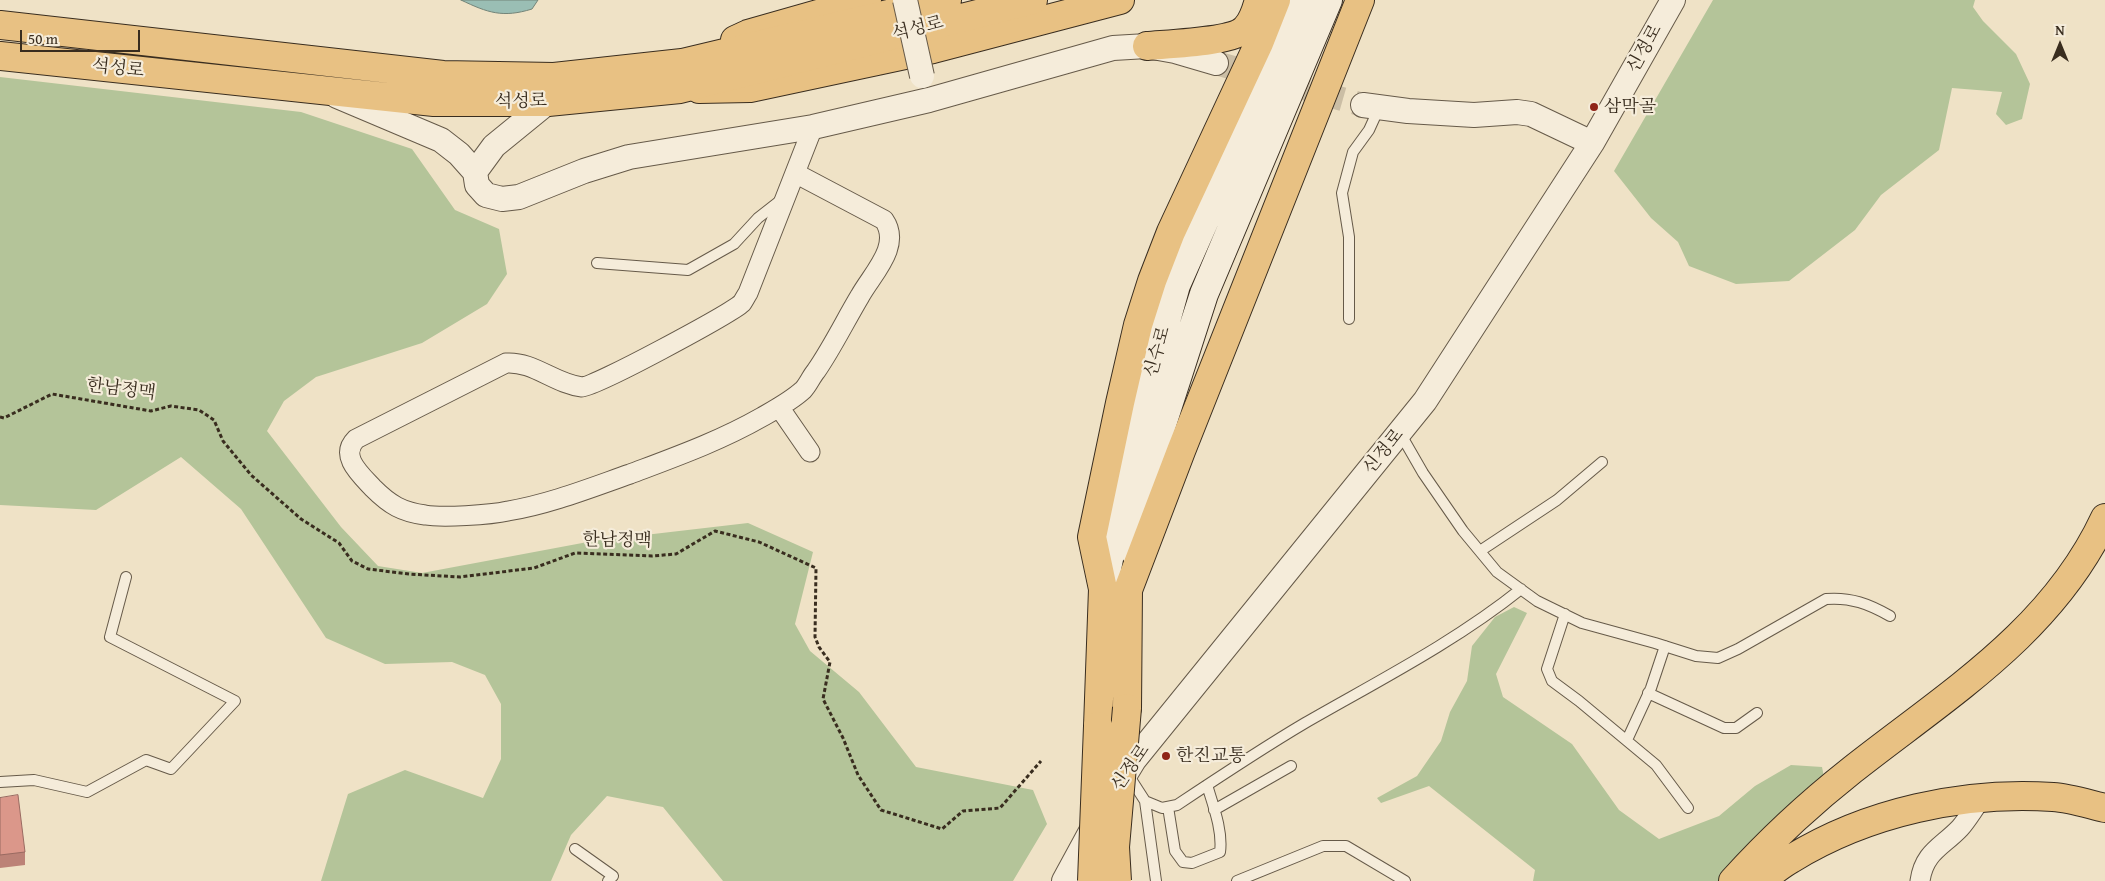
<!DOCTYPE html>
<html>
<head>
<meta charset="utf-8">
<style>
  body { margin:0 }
  #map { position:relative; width:2105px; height:881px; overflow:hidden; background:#efe2c6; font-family:"Gentium Book Plus",serif }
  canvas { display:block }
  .north { position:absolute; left:2035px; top:20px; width:50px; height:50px; -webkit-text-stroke:4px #f5ecda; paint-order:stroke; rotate:0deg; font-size:14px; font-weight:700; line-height:20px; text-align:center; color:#392d1f }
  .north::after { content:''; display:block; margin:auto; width:18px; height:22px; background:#392d1f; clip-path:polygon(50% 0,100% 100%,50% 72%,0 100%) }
  .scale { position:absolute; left:20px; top:30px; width:120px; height:22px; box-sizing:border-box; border:2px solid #392d1f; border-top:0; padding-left:6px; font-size:15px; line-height:18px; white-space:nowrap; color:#392d1f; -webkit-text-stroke:4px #f5ecda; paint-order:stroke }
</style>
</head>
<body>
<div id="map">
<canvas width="2105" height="881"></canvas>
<div class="north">N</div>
<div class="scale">50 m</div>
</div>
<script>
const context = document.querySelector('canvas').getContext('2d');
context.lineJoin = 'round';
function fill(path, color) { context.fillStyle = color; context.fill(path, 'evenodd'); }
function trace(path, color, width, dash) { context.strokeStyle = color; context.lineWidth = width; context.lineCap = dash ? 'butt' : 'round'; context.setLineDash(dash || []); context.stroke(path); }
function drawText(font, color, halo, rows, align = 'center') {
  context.font = font + ' "Gentium Book Plus","Noto Serif KR",serif'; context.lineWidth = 4.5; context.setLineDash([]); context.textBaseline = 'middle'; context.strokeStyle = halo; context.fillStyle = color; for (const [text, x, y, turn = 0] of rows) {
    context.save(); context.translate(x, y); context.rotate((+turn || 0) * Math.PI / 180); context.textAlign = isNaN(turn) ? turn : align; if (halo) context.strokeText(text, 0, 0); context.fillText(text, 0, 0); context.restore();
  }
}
fill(new Path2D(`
  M1713 0H1975L1973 7 1983 21 2016 54 2030 84 2022 119 2006 125 1996 114 2002 92 1952 88 1939 150 1881 195 1855 230 1789 281 1736 284 1689 266 1678 242 1651 218 1614 171Z
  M0 77 301 112 412 149 455 210 499 229 507 274 487 304 422 343 316 377 284 401 267 431 341 527 378 566 422 573 593 541 748 523 813 552 795 624 810 651 859 692 916 767 1033 790 1047 824 1013 881H723L663 807 607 796 571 835 551 881H321L348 794 405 770 483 798 501 759V704L485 675 452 662 385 664 326 638 241 509 181 457 96 510 0 505Z
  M1514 607 1527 613 1496 674 1503 697 1572 744 1619 810 1659 839 1719 816 1755 786 1791 765 1822 767 1825 782 1724 881H1533L1535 870 1429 786 1381 803 1377 798 1417 776 1441 741 1450 712 1467 681 1472 646 1495 617Z`), '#b4c499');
const water = new Path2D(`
  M461 0H538L532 9C503 18 488 13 461 0Z`);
fill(water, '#9abeb4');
trace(water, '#738478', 1);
trace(new Path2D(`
  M1216 63 1363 105`), '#cbbea5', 24, [24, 12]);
const service = new Path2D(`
  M597 263 688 270 734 244 758 218 781 200
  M1349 319V237L1342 193 1353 152 1369 130 1379 108
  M1400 433 1423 473 1463 531 1497 572 1537 601 1582 623 1655 643 1696 656 1718 658 1738 649 1826 599C1851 597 1869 604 1890 616
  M1480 551 1557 500 1602 462
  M1565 614 1547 669 1552 681 1579 701 1656 765 1688 808
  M1648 693 1724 728H1736L1757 713
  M1627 740 1651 688 1665 646
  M1127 773 1145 801 1156 881
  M0 782 34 780 87 792 146 760 171 769 235 701 110 637 126 577
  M1145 801 1162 808 1177 805C1219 777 1261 749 1305 723 1378 681 1455 642 1521 589
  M1168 807 1175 851 1183 862 1192 863 1220 852C1223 831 1213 805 1207 785
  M1214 810 1291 766
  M575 849 613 876 608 881
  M1237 881 1323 846H1346L1405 881`);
const minor = new Path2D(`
  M795 173 884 220C902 246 872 274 860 296 845 321 832 348 816 371 811 377 808 385 803 390 791 401 776 409 762 417 720 441 675 457 630 474 590 488 550 504 508 511 490 515 442 518 425 515 402 512 390 505 373 488 360 474 339 456 356 439L506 363C533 361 555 384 582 387 593 388 730 314 742 303 744 300 746 296 748 293L813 127
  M779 407 810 452
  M1920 881C1924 852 1942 847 1960 828 1968 819 1974 808 1981 799`);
const tertiary = new Path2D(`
  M337 96 441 140 459 154 475 172 477 185 486 195 502 199 519 197 584 171 629 157 813 127 929 100 1113 48 1147 46 1175 51 1216 63
  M1363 105 1408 111 1474 115 1517 112 1531 114 1592 143
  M475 172 494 146 548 102
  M1120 783 1134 760 1425 401 1592 143 1673 0
  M1064 881 1095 824`);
const secondary = new Path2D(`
  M1135 552 1155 446 1204 294 1328 0
  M1103 589 1132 443 1176 285 1302 0`);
const primary = new Path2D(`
  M735 40 748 34 867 0
  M1147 46C1168 44 1234 42 1246 28 1254 20 1256 10 1259 0
  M699 89 750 88 933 49 1120 0
  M1127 708 1128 590 1181 451 1360 0
  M1098 726 1103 589 1092 537 1120 403 1138 325 1152 281 1171 232 1259 43 1276 0`);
const trunk = new Path2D(`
  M0 25 443 75 554 77 682 63 947 0
  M0 56 434 102H548L680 89 1033 0`);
const motorway = new Path2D(`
  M1733 881C1770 840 1809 804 1852 770 1947 695 2052 632 2105 518
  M1760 881C1770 874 1780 865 1791 859 1867 812 1964 791 2053 797 2070 798 2088 804 2105 808`);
trace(service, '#665a49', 12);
trace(minor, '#665a49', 21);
trace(tertiary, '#665a49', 26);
trace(secondary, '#392d1f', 30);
trace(primary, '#392d1f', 30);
trace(trunk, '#392d1f', 30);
trace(motorway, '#392d1f', 30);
trace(new Path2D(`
  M0 417 4 418 52 394 151 411 171 406 199 410 214 420 223 441 251 475 301 519 339 543 352 561 368 569 409 574 460 577 534 568 575 553 652 556 676 554 715 531 759 542 816 568 815 637 819 647 830 662 823 699 843 738 858 775 881 810 942 829 963 811 1000 808 1041 761`), '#392d1f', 3, [4, 2.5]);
trace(service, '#f5ecda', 10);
trace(minor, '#f5ecda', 19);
trace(tertiary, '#f5ecda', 24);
trace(secondary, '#f5ecda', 28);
trace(primary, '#e8c183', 28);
trace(trunk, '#e8c183', 28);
trace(motorway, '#e8c183', 28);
const tertiaryBridge = new Path2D(`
  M905 0 922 76`);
const primaryBridge = new Path2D(`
  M1092 881 1098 726
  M1117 881 1115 847 1127 708`);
trace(tertiaryBridge, '#665a49', 26, []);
trace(primaryBridge, '#392d1f', 30, []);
trace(tertiaryBridge, '#f5ecda', 24);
trace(primaryBridge, '#e8c183', 28);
fill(new Path2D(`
  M0 798 25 852V865L0 868Z`), '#bc8277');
const building = new Path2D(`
  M18 795 25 852 0 855V798Z`);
fill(building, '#db978a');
trace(building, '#996a61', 1);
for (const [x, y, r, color] of [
  [1594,107,5,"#8f2418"],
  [1166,756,5,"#8f2418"]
]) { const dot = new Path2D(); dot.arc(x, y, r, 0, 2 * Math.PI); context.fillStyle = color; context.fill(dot); trace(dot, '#f5ecda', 2); }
drawText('18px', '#392d1f', '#f5ecda', [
  ["석성로",918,29,-14],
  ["신정로",1645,49,-61],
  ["석성로",118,69,6],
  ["석성로",521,102,-1],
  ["신수로",1158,352,-74],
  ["한남정맥",121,390,7],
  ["신정로",1384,452,-51],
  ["한남정맥",617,541,1],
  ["신정로",1131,768,-55]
]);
drawText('18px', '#392d1f', '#f5ecda', [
  ["삼막골",1604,107],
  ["한진교통",1176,756]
], 'left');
</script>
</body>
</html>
